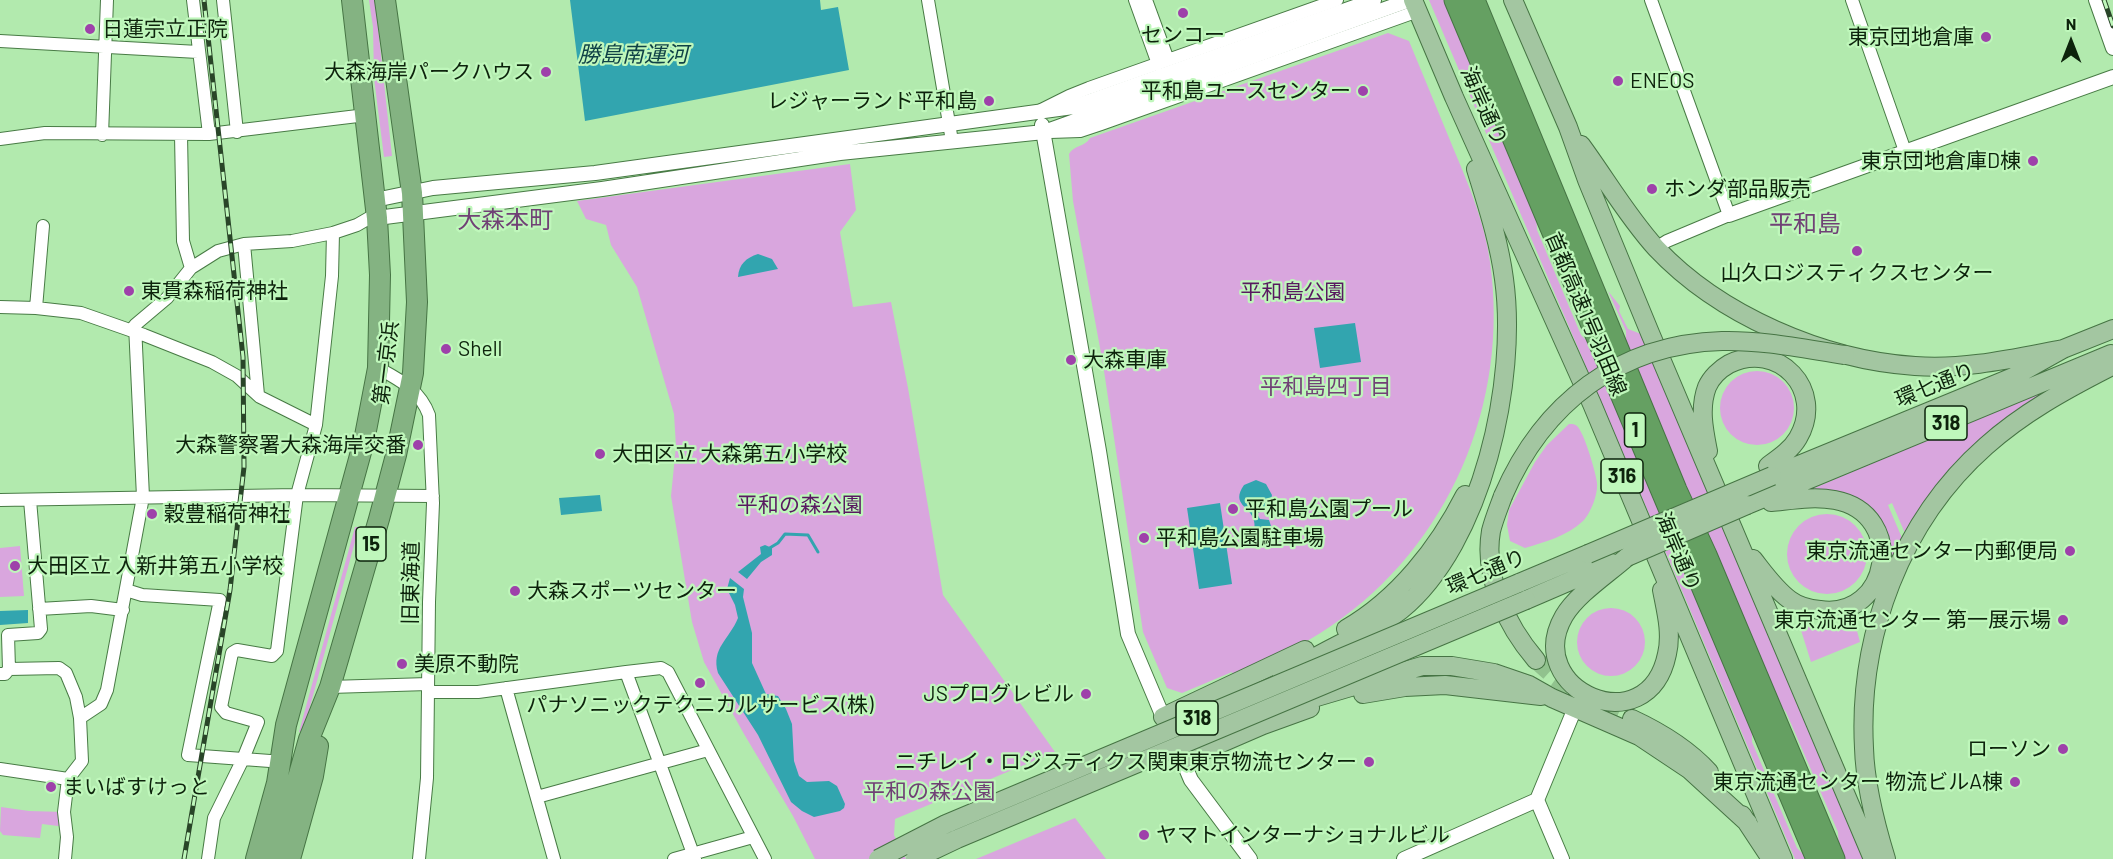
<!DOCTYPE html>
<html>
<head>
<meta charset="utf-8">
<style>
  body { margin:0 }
  #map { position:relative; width:2113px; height:859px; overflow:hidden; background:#b2eaae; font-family:Barlow,sans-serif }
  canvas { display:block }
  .north { position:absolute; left:2041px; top:12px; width:60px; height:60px; -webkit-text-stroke:4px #bff7bb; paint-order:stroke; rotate:0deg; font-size:16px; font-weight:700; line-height:24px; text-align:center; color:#0d230c }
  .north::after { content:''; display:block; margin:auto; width:21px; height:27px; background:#0d230c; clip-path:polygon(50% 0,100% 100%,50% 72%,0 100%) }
</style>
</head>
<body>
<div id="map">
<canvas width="2113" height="859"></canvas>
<div class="north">N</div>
</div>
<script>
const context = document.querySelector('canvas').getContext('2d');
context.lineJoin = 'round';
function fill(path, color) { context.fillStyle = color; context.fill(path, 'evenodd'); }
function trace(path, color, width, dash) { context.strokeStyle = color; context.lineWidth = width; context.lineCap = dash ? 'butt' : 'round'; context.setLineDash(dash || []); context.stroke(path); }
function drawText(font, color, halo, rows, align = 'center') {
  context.font = font + ' Barlow,"Noto Sans JP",sans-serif'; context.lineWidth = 4.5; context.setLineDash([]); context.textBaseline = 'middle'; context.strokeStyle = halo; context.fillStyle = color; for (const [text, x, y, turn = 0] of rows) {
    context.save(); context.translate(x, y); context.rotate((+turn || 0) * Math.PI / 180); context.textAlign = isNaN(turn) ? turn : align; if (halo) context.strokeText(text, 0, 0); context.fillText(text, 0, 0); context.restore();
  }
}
fill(new Path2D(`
  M369 0H375L392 156 384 157 374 78 373 27Z
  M1429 0H1446L1536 210 1537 230 1581 335 1596 350 1752 723V742L1797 848 1808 859H1795L1680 586Z
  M1388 33 1409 41C1424 77 1439 114 1454 150 1469 186 1485 223 1490 262 1510 403 1449 546 1331 626 1301 647 1268 661 1234 676L1232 672 1182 693 1167 688 1143 632 1103 364 1073 201 1069 154C1074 145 1085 147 1090 138Z
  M850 164 856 210 840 232 853 307 891 302 908 388 943 595 1055 752 895 819 894 835 906 859H815L793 816 744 734 704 662 692 622 671 496 676 446 674 414 637 287 611 245 606 225 586 219 577 201Z
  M1608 291 1620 306 1619 311 1628 329 1641 334 1863 859H1842L1839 851 1838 832 1786 712 1772 696 1626 346V331Z
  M1720 408a37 37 0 1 1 74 0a37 37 0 1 1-74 0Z
  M2072 378 2044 396 1907 538 1892 503 1888 505 1902 538 1886 573 1876 520 1798 495Z
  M1569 424C1573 424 1574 424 1577 426 1584 432 1596 473 1597 483 1598 494 1591 513 1583 521 1567 536 1545 542 1525 548L1510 541 1507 525 1509 510 1535 462 1547 445Z
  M1787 554a40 40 0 1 1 80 0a40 40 0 1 1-80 0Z
  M355 527H359L303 732H299Z
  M20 546 24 596 0 597V548Z
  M1577 642a34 34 0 1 1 68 0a34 34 0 1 1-68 0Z
  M1851 626 1857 631 1860 642 1811 662 1800 627Z
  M1 807 29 811 64 812 66 827 42 824 40 838 3 835 0 831Z
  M1075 818 1106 859H976Z`), '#d9a6de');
fill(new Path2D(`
  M570 0H820L821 10 838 7 849 70 585 121Z
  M758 254 772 259 778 269 738 277C739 264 746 258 758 254Z
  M1355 323 1361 362 1320 368 1314 328Z
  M1256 480 1266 484 1272 495 1270 505 1257 514 1260 519 1269 520 1271 526 1268 532 1260 536 1255 531C1254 528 1255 525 1254 521 1251 506 1230 505 1244 485Z
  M600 495 602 511 561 515 559 498Z
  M1220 503 1232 584 1199 589 1187 508Z
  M765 545 772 548V555L761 562 747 579 738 572 761 554 760 547Z
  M730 578 744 589 743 597 752 633V663L766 694 778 696 786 709 792 724 794 761 799 776 807 782 829 781 837 786 845 804 844 808 840 811 814 817 802 811 791 802 758 735 718 673C711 648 729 640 738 618L735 605 727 589Z
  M28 610V623L0 625V611Z`), '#32a5af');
trace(new Path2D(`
  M768 549 778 543 785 534 808 535 818 552`), '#32a5af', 3);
trace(new Path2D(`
  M1536 660 1556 678 1586 699 1632 719`), '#91c28e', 18, [18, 9]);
const minor = new Path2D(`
  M193 0 209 134
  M223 0 237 132
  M928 0 952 141
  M1135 0 1158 64
  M1146 0 1168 60
  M1651 0 1729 215 1667 241 1656 248
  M1852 0 1905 151
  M0 41 198 52
  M1041 110 1069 96 1089 88 1337 0
  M1050 132 1080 131 1101 124 1418 11
  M102 135 107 0
  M181 135 183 241 191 268
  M0 139 45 133 209 134 366 115
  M244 244 258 395
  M0 307 36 308 81 313 144 335 212 362 237 376 260 397 316 425 297 495 277 651 272 656 237 650 232 653 221 707 226 713 258 722 243 759 270 761
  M36 308 43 226
  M378 368C400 380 420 390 429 415L433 503 429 602 427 778 419 859
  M316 425 332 276 333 233
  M0 500 297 495 433 496
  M126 590 142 595 220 600 188 755 243 759 214 818 208 859
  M39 609 91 606 123 610
  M9 669 8 635 38 633 41 629 30 500
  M626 672 661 668 668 672 765 859
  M0 674H5L9 669 59 668 66 673 76 697 80 718 82 761 68 779 64 812 67 837 65 859
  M330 687 428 684
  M506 688 554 859
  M429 692H478L626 672 695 859
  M80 718 101 704 107 690 143 497 135 325 167 298 191 268 218 251 244 244 292 241 333 233 357 225 376 214
  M0 769 68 779
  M537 797 708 750
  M674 859 753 837`);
const tertiary = new Path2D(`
  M2096 0 2113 48
  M1042 125 1099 451 1128 634 1166 724
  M375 200 433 188 595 173 1073 107 1374 0
  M1729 215 2113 77
  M377 218 602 189 840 153 1044 132 1410 0
  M1179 752 1191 780 1250 859
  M1537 800 1575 708
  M1404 859 1537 800 1562 859`);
const primary = new Path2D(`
  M1413 0 1454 97 1592 404 1783 859
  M1513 0 1568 127 1587 180 1650 333 1873 859
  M1581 145C1606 179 1627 216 1656 248 1719 315 1823 360 1915 366 1964 370 2015 358 2063 349
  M1708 451C1704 431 1699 408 1707 387 1711 378 1720 369 1729 364 1778 340 1826 390 1798 438 1791 450 1779 458 1768 466
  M1772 476 2013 377 2063 349 2113 329
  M1503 496C1499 507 1494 519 1491 531 1483 577 1507 626 1536 660
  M1747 505 2111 354
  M1627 557C1608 574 1577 594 1564 616 1521 690 1648 746 1667 654 1672 633 1666 611 1662 590
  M1753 559C1764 573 1775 589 1790 600 1798 606 1809 609 1820 610 1890 620 1908 514 1835 500 1814 496 1792 500 1771 502
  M1519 583 1588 554
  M1526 600 1612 563
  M1346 629C1398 599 1438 548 1465 495
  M1282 676C1304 663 1327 650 1350 639 1367 630 1386 622 1401 610 1483 543 1518 379 1504 279 1499 241 1487 205 1476 169
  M1363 694 1405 687 1445 685 1541 696
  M1293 704 1422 666H1452L1494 673 1529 685 1552 698 1639 736 1690 770 1748 823
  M1163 717 1305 650
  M1632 719C1660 732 1688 749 1709 772
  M1182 760 1263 725 1310 708
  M1742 815 1771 859
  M1886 859C1875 823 1865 785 1864 748 1858 636 1901 521 1986 446 2023 413 2065 390 2108 368L2113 363`);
const trunk = new Path2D(`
  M256 859 277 783 286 725 364 441 378 368 380 275 377 218 352 0
  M275 859 309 739 330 687 379 519 396 455 413 373 417 302 412 193 385 0
  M290 859 313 776 318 746`);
const motorway = new Path2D(`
  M1455 0C1575 287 1697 573 1817 859
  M1474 0 1676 490 1706 555 1834 859`);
trace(minor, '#487b45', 14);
trace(tertiary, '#487b45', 16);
trace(primary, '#467444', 20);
trace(trunk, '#467444', 22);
trace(motorway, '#467444', 23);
trace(minor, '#fff', 12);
trace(tertiary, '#fff', 14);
trace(primary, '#a3c6a1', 18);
trace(trunk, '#84b382', 20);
trace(motorway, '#65a062', 21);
const rail = new Path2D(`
  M2104 0 2113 26
  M184 859 230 590 244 467 243 357 204 0`);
trace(rail, '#294528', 5);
trace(rail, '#bff7bb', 3, [9]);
const primaryBridge = new Path2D(`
  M1503 496C1543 403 1619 344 1722 341 1763 340 1805 349 1845 355
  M1588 554 1772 476
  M1627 557 1747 505
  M878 859 946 824 1519 583
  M915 859 957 839 1526 600`);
trace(primaryBridge, '#467444', 20, []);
trace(primaryBridge, '#a3c6a1', 18);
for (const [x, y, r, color] of [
  [1183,13,6,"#9e41aa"],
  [90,29,6,"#9e41aa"],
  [1986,37,6,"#9e41aa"],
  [546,72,6,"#9e41aa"],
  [1618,81,6,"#9e41aa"],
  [1363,91,6,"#9e41aa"],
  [989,101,6,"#9e41aa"],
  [2033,161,6,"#9e41aa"],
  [1652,189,6,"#9e41aa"],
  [1857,251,6,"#9e41aa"],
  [129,291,6,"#9e41aa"],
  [446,349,6,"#9e41aa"],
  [1071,360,6,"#9e41aa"],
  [418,445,6,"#9e41aa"],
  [600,454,6,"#9e41aa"],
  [1233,509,6,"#9e41aa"],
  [152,514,6,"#9e41aa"],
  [1144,538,6,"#9e41aa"],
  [2070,551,6,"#9e41aa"],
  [15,566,6,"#9e41aa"],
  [515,591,6,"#9e41aa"],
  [2063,620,6,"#9e41aa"],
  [402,664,6,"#9e41aa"],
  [700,683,6,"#9e41aa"],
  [1086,694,6,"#9e41aa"],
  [2063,749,6,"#9e41aa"],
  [1369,762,6,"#9e41aa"],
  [2015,782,6,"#9e41aa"],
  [51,787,6,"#9e41aa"],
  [1144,835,6,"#9e41aa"]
]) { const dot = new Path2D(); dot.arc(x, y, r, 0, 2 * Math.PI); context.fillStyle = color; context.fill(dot); trace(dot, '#bff7bb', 2); }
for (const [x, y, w] of [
  [1946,423,42],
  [1635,430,21],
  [1622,476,42],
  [371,544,30],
  [1197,718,42]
]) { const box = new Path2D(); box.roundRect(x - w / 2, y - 17, w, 34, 4.5); context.fillStyle = '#bff7bb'; context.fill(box); trace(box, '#0d230c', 1.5); }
drawText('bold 20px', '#0d230c', null, [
  ["318",1946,423],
  ["1",1635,430],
  ["316",1622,476],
  ["15",371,544],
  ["318",1197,718]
]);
drawText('21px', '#0d230c', '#bff7bb', [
  ["日蓮宗立正院",102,29],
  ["センコー",1183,35,"center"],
  ["東京団地倉庫",1974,37,"right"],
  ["大森海岸パークハウス",534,72,"right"],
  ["ENEOS",1630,81],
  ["平和島ユースセンター",1351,91,"right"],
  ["レジャーランド平和島",977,101,"right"],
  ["東京団地倉庫D棟",2021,161,"right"],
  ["ホンダ部品販売",1664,189],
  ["山久ロジスティクスセンター",1857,273,"center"],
  ["東貫森稲荷神社",141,291],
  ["Shell",458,349],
  ["大森車庫",1083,360],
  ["大森警察署大森海岸交番",406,445,"right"],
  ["大田区立 大森第五小学校",612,454],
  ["平和島公園プール",1245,509],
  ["穀豊稲荷神社",164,514],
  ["平和島公園駐車場",1156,538],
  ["東京流通センター内郵便局",2058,551,"right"],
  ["大田区立 入新井第五小学校",27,566],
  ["大森スポーツセンター",527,591],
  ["東京流通センター 第一展示場",2051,620,"right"],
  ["美原不動院",414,664],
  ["JSプログレビル",1074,694,"right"],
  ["パナソニックテクニカルサービス(株)",700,705,"center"],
  ["ローソン",2051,749,"right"],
  ["ニチレイ・ロジスティクス関東東京物流センター",1357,762,"right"],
  ["東京流通センター 物流ビルA棟",2003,782,"right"],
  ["まいばすけっと",63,787],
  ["ヤマトインターナショナルビル",1156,835]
], 'left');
drawText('21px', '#0d230c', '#bff7bb', [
  ["海岸通り",1484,106,66],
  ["首都高速1号羽田線",1586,314,67],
  ["第一京浜",386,363,-83],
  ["環七通り",1935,385,-22],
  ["海岸通り",1678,552,67],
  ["環七通り",1486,572,-23],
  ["旧東海道",411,583,-89]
]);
drawText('21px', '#581960', '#bff7bb', [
  ["平和島公園",1293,292],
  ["平和の森公園",800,505]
]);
drawText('italic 22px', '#0f4146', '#bff7bb', [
  ["勝島南運河",633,55]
]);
drawText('22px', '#704175', '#bff7bb', [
  ["平和島四丁目",1326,387],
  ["平和の森公園",929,792]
]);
drawText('24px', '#704175', '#bff7bb', [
  ["大森本町",505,220],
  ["平和島",1805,224]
]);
</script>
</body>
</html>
